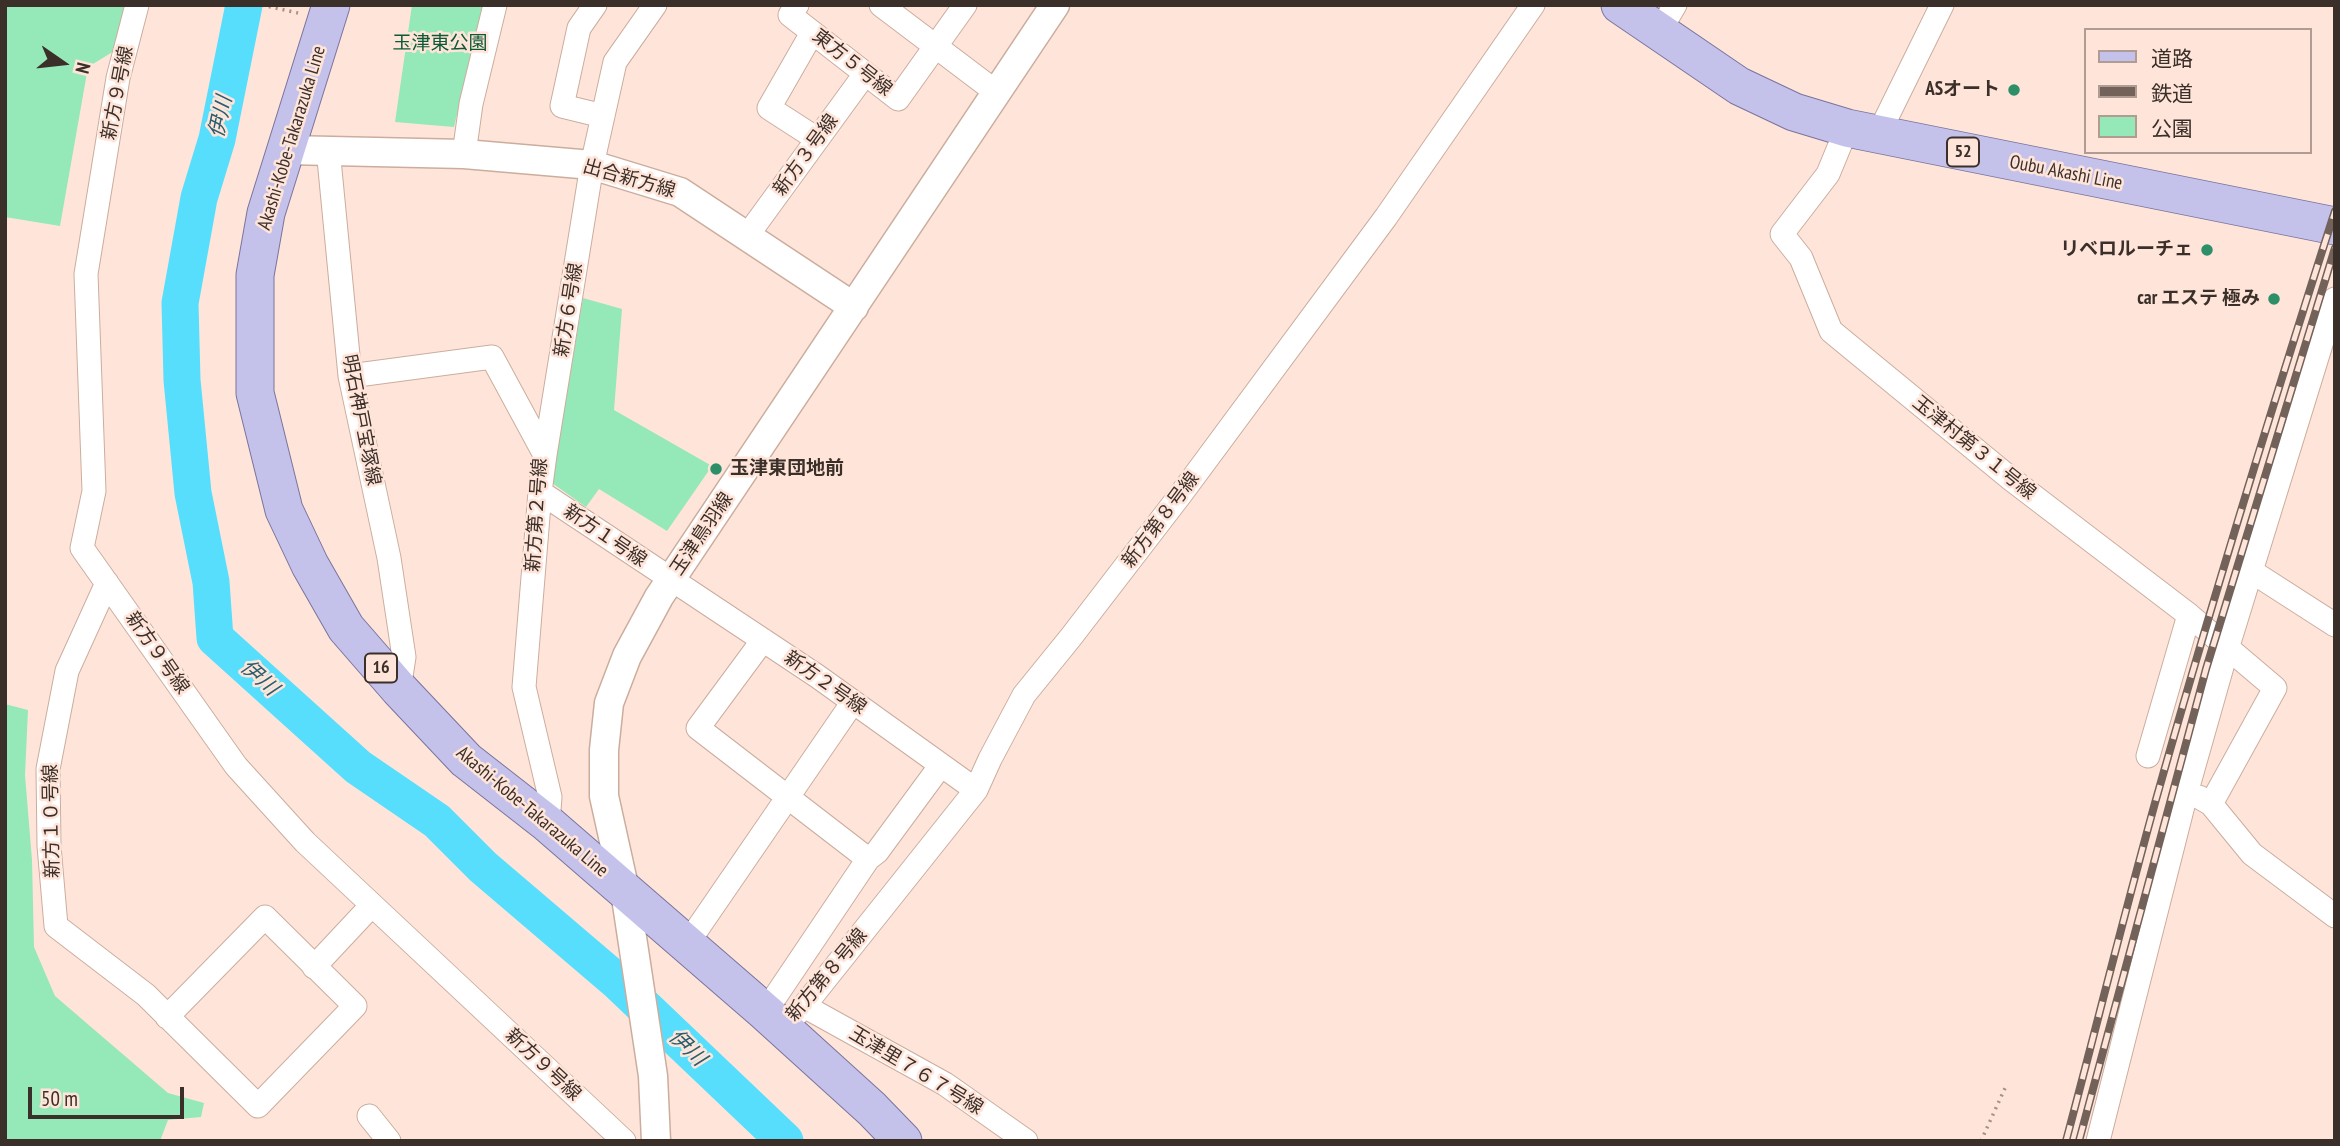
<!DOCTYPE html>
<html>
<head>
<meta charset="utf-8">
<style>
  body { margin:0 }
  #map { position:relative; width:2340px; height:1146px; overflow:hidden; background:#ffe5d9; font-family:"PT Sans Narrow","Noto Sans JP",sans-serif }
  canvas { display:block }
  .frame { position:absolute; inset:0; border:7px solid #3b2f29; pointer-events:none }
  .legend { position:absolute; left:2084px; top:28px; width:228px; height:126px; box-sizing:border-box; background:#ffe5d9; border:2px solid #b19c93; margin:0; padding:9px 12px; list-style:none; font-size:21px; color:#3b2f29 }
  .legend li { display:flex; align-items:center; gap:14px; height:35px }
  .legend b { width:35px; border:2px solid #b19c93 }
  .north { position:absolute; left:28px; top:28px; width:70px; height:70px; -webkit-text-stroke:5px #ffe5d9; paint-order:stroke; rotate:104deg; font-size:19px; font-weight:700; line-height:28px; text-align:center; color:#3b2f29 }
  .north::after { content:''; display:block; margin:auto; width:24px; height:32px; background:#3b2f29; clip-path:polygon(50% 0,100% 100%,50% 72%,0 100%) }
  .scale { position:absolute; left:28px; top:1087px; width:156px; height:32px; box-sizing:border-box; border:4px solid #3b2f29; border-top:0; padding-left:9px; font-size:21px; line-height:24px; white-space:nowrap; color:#3b2f29; -webkit-text-stroke:5px #ffe5d9; paint-order:stroke }
</style>
</head>
<body>
<div id="map">
<canvas width="2340" height="1146"></canvas>
<div class="frame"></div>
<ul class="legend">
<li><b style="height:9px;background:#c4c2ea"></b>道路</li>
<li><b style="height:9px;background:#72625a"></b>鉄道</li>
<li><b style="height:19px;background:#95e8b7"></b>公園</li>
</ul>
<div class="north">N</div>
<div class="scale">50 m</div>
</div>
<script>
const context = document.querySelector('canvas').getContext('2d');
context.lineJoin = 'round';
function fill(path, color) { context.fillStyle = color; context.fill(path, 'evenodd'); }
function trace(path, color, width, dash) { context.strokeStyle = color; context.lineWidth = width; context.lineCap = dash ? 'butt' : 'round'; context.setLineDash(dash || []); context.stroke(path); }
function drawText(font, color, halo, rows, align = 'center') {
  context.font = font + ' "PT Sans Narrow","Noto Sans JP",sans-serif'; context.lineWidth = 5; context.setLineDash([]); context.textBaseline = 'middle'; context.strokeStyle = halo; context.fillStyle = color; for (const [text, x, y, turn = 0] of rows) {
    context.save(); context.translate(x, y); context.rotate((+turn || 0) * Math.PI / 180); context.textAlign = isNaN(turn) ? turn : align; if (halo) context.strokeText(text, 0, 0); context.fillText(text, 0, 0); context.restore();
  }
}
fill(new Path2D(`
  M5 5H129L119 48 88 67 60 226 5 217Z
  M412 5H483L454 127 395 122Z
  M583 298 622 309 614 410 712 466 667 531 599 489 586 507 552 483Z
  M5 704 28 710 25 775 32 860 34 947 55 996 168 1093 204 1103 201 1117 168 1120 160 1141H5Z`), '#95e8b7');
trace(new Path2D(`
  M244 5 217 139 199 198 180 303 182 380 193 493 211 582 215 638 358 767 437 821 483 867 619 983 785 1141`), '#57defd', 37);
const minor = new Path2D(`
  M137 5 118 78 86 274 94 491 82 548 236 766 305 842 624 1141
  M595 5 579 28 562 106 603 116
  M797 5 790 15 898 99 965 5
  M881 5 996 92
  M1659 32 1675 5
  M812 33 769 108 817 139
  M1847 128 1828 174 1782 234 1801 258 1831 331 2011 479 2189 615 2148 756
  M1878 135 1942 5
  M328 149 350 376 389 558 404 657 399 689
  M464 154 471 104 495 5
  M747 236 865 74
  M350 376 492 357 545 455 540 492 524 687 550 797 548 824
  M545 455 592 165 615 62 655 5
  M540 492 817 676 976 790
  M2251 571 2335 625
  M107 583 67 671 48 769 49 846 56 926 146 995 258 1106 355 1006 265 917 167 1017
  M2189 615 2275 688 2211 804
  M763 640 698 728 868 859
  M2199 797 2211 804 2252 854 2335 916
  M687 944 853 702
  M314 967 372 905
  M804 1006 945 1084 1026 1141
  M765 1012 868 859 877 852 941 765
  M783 1028 804 1006 976 790 990 759 1024 695 1071 637 1181 494 1386 217 1533 5
  M369 1116 389 1141
  M2098 1141 2187 790 2227 649 2335 299`);
const tertiary = new Path2D(`
  M287 150 464 154 592 165 680 192 854 307
  M656 1141 653 1076 625 891 604 796V750L609 703 627 656 659 597 1055 5`);
const primary = new Path2D(`
  M331 5 266 213 255 275V393L284 510 310 565 346 628 399 689 466 760 548 824 765 1012 872 1109 903 1141
  M1620 5 1739 86 1794 112 1847 128 2335 226`);
trace(minor, '#cbad9e', 25);
trace(tertiary, '#cbad9e', 31);
trace(primary, '#7a749d', 39);
trace(new Path2D(`
  M262 5 298 13
  M1981 1141 2006 1086`), '#a49187', 3.5, [2, 5]);
trace(minor, '#fff', 23);
trace(tertiary, '#fff', 28);
trace(primary, '#c4c2ea', 37);
const rail = new Path2D(`
  M2066 1141C2096 1028 2124 915 2155 803 2211 604 2272 407 2335 211
  M2079 1141 2206 669 2335 248`);
trace(rail, '#72625a', 8);
trace(rail, '#ffe5d9', 5, [16]);
for (const [x, y, r, color] of [
  [2014,90,7,"#2d8f68"],
  [2207,250,7,"#2d8f68"],
  [2274,299,7,"#2d8f68"],
  [716,469,7,"#2d8f68"]
]) { const dot = new Path2D(); dot.arc(x, y, r, 0, 2 * Math.PI); context.fillStyle = color; context.fill(dot); trace(dot, '#ffe5d9', 2.5); }
for (const [x, y, w] of [
  [1963,152,32],
  [381,668,32]
]) { const box = new Path2D(); box.roundRect(x - w / 2, y - 14.5, w, 29, 5); context.fillStyle = '#ffe5d9'; context.fill(box); trace(box, '#3b2f29', 2); }
drawText('bold 18px', '#3b2f29', null, [
  ["52",1963,152],
  ["16",381,668]
]);
drawText('19px', '#0c5936', '#ffe5d9', [
  ["玉津東公園",440,44]
]);
drawText('19px', '#3b2f29', '#ffe5d9', [
  ["東方５号線",852,63,38],
  ["新方９号線",118,93,-79],
  ["Akashi-Kobe-Takarazuka Line",292,138,-73],
  ["新方３号線",806,155,-54],
  ["Oubu Akashi Line",2066,173,11],
  ["出合新方線",629,179,16],
  ["新方６号線",569,310,-81],
  ["明石神戸宝塚線",361,420,79],
  ["玉津村第３１号線",1974,448,39],
  ["新方第２号線",537,515,-86],
  ["新方第８号線",1161,520,-53],
  ["玉津鳥羽線",702,534,-56],
  ["新方１号線",605,536,34],
  ["新方９号線",157,653,55],
  ["新方２号線",825,683,35],
  ["Akashi-Kobe-Takarazuka Line",532,812,40],
  ["新方１０号線",52,821,-91],
  ["新方第８号線",827,975,-50],
  ["新方９号線",543,1065,43],
  ["玉津里７６７号線",916,1071,31]
]);
drawText('bold 19px', '#3b2f29', '#ffe5d9', [
  ["ASオート",2000,90],
  ["リベロルーチェ",2193,250],
  ["car エステ 極み",2260,299],
  ["玉津東団地前",730,469,"left"]
], 'right');
drawText('italic 21px', '#285f6c', '#ffe5d9', [
  ["伊川",221,117,-78],
  ["伊川",259,678,42],
  ["伊川",687,1048,44]
]);
</script>
</body>
</html>
